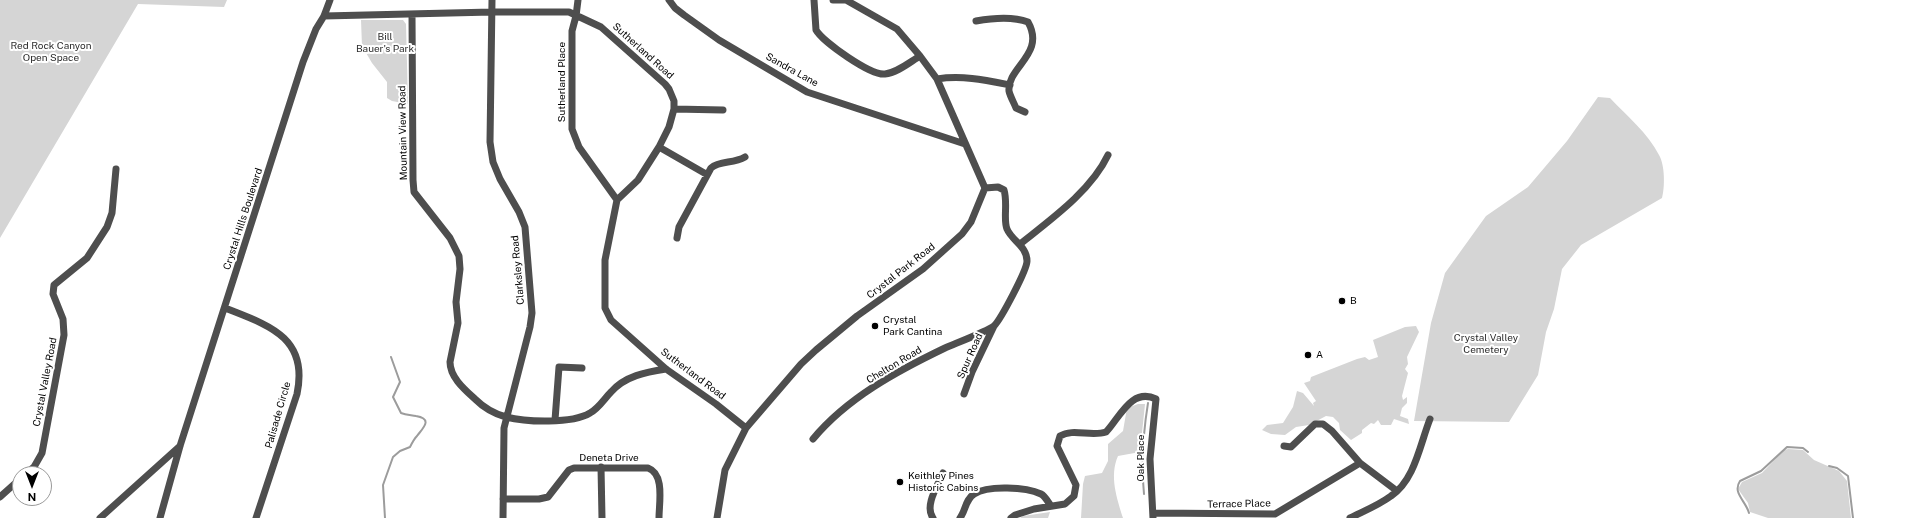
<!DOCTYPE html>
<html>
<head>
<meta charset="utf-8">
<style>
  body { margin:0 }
  #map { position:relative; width:1927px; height:518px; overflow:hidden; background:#fff; font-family:"Public Sans",sans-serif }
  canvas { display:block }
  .north { position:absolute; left:12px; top:466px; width:40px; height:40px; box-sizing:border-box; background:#fff; border:1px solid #999; border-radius:50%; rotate:180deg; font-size:11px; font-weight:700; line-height:16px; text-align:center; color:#000 }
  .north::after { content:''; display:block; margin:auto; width:14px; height:18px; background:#000; clip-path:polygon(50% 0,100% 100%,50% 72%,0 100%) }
</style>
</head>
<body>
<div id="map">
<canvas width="1927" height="518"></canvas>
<div class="north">N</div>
</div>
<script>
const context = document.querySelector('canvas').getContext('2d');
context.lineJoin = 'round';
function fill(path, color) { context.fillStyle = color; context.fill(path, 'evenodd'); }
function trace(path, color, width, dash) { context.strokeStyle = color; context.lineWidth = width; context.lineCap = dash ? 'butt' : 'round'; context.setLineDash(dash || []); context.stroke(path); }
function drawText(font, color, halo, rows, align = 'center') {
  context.font = font + ' "Public Sans",sans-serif'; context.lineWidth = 4; context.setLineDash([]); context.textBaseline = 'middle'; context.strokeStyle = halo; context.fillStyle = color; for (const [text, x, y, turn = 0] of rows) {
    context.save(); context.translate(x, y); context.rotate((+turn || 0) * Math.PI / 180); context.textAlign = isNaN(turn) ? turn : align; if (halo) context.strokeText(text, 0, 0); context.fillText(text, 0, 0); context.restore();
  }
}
fill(new Path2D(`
  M0 0H227L224 7 138 4 0 238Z
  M361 20H403L406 24 408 104 392 101 387 98V82L372 63 362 46Z
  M1598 97 1610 98C1626 115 1648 133 1659 155 1665 165 1665 187 1662 198L1581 245 1562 269 1554 309 1546 332 1538 375 1509 422 1414 421 1431 323 1445 273 1486 216 1528 187 1567 141Z
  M1416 326 1419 332 1407 357 1408 364 1405 369 1408 373 1402 396 1403 400 1407 397V403L1402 408 1400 416 1408 419 1409 424 1394 419 1391 425H1381L1378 420 1374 424 1371 423 1362 430V433L1351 440 1340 430 1339 423 1333 417 1326 416 1309 425 1296 427 1285 435 1271 434 1262 430 1267 425 1283 423 1293 407 1297 391 1303 393 1314 406 1313 403 1316 401 1304 383 1310 381 1311 377 1357 359 1365 357 1369 360 1378 357 1373 340 1405 327Z
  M1138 404H1145L1140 452 1118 456C1109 476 1117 499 1123 518H1081L1083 484 1085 476 1102 473 1108 461V444L1123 431 1127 408Z
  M1788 449 1803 450 1814 460 1839 471 1847 481 1851 518H1768L1750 512 1748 503 1738 489 1742 482 1762 473 1784 450Z
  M1050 512 1048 518H1020L1023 516Z`), '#d5d5d5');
trace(new Path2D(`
  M1829 466 1837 468 1848 476 1853 518
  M1144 494C1141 464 1143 434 1148 403
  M1749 513C1746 501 1732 493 1740 481L1761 471 1787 447 1803 448 1808 452
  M385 518 383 485 393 457 400 451 410 447C412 443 414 439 417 436 422 429 434 419 416 416 411 415 406 415 401 413L393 397 400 382 391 357`), '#9c9c9c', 2);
trace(new Path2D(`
  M492 0 490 142 493 162 500 179 519 212 525 227 532 313 530 327 504 428 503 518
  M578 0 576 16 572 31V129L579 147 617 200
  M669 0 675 8 684 15 719 40 807 92 965 144
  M814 0 816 30C823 42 871 76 885 74 897 73 910 62 920 56
  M833 0H846
  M412 14 413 180 414 192 450 238 459 256 460 269 456 302 458 323 450 362C450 377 464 389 475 399 483 407 495 414 506 417 526 422 572 424 590 413 599 408 604 399 611 392 625 376 646 372 666 369
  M324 16 492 12H569L601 27 665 84 669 89 674 101V109L669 127 659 147 638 180 617 200 605 260V308L611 320 666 369 716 404 746 428
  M976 21C993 18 1012 16 1028 22 1046 54 1007 67 1009 91 1010 96 1014 103 1016 108L1025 112
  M937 79C962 75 985 80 1010 85
  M674 109 723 110
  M659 147 706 174
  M677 238 679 227 711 168C720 160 733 164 745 157
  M1020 244C1050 220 1091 191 1108 155
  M225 308C268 325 309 337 297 394L256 518
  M964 394 972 372 994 326
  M555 420 559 367 582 368
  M813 439C847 398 897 371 945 348 954 344 988 331 994 326 1001 319 1027 270 1027 261 1027 246 1012 241 1007 229 1003 220 1008 203 1004 190L998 187 985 188
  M1284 446 1291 447 1315 424H1323L1332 431 1360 463 1397 491
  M601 467 602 518
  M26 474 34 467 42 453 64 335 63 319 53 294 54 285 87 258 107 227 112 213 116 169
  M0 497 20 479
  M503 499H539L548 497 569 470 574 468H648C665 474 659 503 659 518
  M1153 513 1275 514 1360 463
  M100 518 180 446
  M160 518 180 446 303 62 316 29 324 16 330 0
  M717 518 725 470 746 428 801 364 816 350 857 316 923 269 962 234 971 222 985 188 937 79 920 56 897 29 846 0
  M933 518C924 506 938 485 943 473
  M960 518C966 510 965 500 974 494 988 485 1026 487 1041 494 1045 496 1048 502 1051 506
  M1011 518 1015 515 1034 509 1065 504 1074 496 1076 485 1057 446 1060 436C1073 428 1091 437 1106 432 1119 419 1131 387 1156 399L1150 459 1153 518
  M1350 518C1364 511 1379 505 1391 496 1415 480 1420 444 1430 419`), '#4e4e4e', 7);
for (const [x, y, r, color] of [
  [1342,301,4,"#000"],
  [875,326,4,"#000"],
  [1308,355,4,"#000"],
  [900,482,4,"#000"]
]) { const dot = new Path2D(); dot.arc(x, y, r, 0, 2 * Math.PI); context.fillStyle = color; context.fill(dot); trace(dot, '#fff', 1.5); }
drawText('10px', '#2c2c2c', '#fff', [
  ["Bill",385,37],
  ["Bauer's Park",385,49],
  ["Red Rock Canyon",51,46],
  ["Open Space",51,58],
  ["Crystal Valley",1486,338],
  ["Cemetery",1486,350]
]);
drawText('10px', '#000', '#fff', [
  ["Sutherland Road",643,51,42],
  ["Sandra Lane",792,70,29],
  ["Sutherland Place",562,82,-90],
  ["Mountain View Road",403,133,-91],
  ["Crystal Hills Boulevard",243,219,-72],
  ["Clarksley Road",518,270,-95],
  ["Crystal Park Road",901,271,-38],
  ["Spur Road",970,356,-66],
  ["Chelton Road",894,365,-31],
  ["Sutherland Road",693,374,37],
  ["Crystal Valley Road",45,382,-79],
  ["Palisade Circle",278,415,-74],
  ["Deneta Drive",609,458],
  ["Oak Place",1141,458,-90],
  ["Terrace Place",1239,504,-1]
]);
drawText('10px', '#000', '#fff', [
  ["B",1350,301],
  ["Crystal",883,320],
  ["Park Cantina",883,332],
  ["A",1316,355],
  ["Keithley Pines",908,476],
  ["Historic Cabins",908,488]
], 'left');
</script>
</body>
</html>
